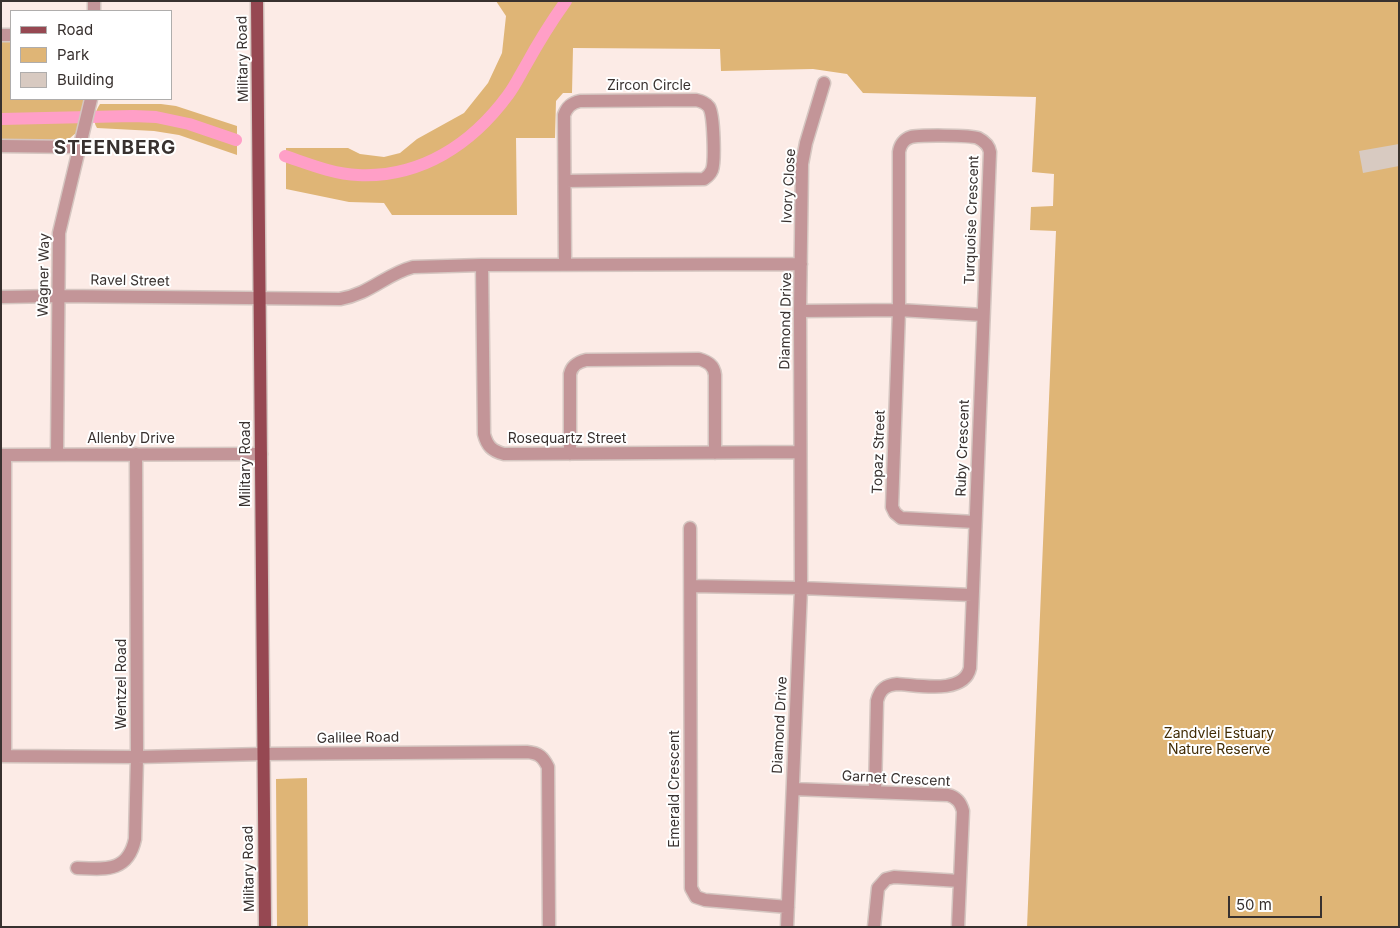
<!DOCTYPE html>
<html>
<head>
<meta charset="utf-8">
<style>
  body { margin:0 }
  #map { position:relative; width:1400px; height:928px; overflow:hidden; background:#fcebe6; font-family:Inter,sans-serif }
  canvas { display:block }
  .frame { position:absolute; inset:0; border:2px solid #38312f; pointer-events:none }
  .legend { position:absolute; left:10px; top:10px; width:162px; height:90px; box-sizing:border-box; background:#fff; border:1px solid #afadac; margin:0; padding:6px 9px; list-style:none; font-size:15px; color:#38312f }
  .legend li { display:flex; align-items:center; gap:10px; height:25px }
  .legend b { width:25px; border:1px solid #afadac }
  .scale { position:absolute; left:1228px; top:896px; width:94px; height:22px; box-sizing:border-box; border:2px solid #38312f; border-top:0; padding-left:6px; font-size:15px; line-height:18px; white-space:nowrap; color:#38312f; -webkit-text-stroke:4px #fff; paint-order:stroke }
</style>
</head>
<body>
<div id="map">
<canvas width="1400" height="928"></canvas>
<div class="frame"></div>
<ul class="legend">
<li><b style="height:6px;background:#964852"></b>Road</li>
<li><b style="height:14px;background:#dfb576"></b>Park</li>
<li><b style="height:14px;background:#d8cac1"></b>Building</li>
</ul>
<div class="scale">50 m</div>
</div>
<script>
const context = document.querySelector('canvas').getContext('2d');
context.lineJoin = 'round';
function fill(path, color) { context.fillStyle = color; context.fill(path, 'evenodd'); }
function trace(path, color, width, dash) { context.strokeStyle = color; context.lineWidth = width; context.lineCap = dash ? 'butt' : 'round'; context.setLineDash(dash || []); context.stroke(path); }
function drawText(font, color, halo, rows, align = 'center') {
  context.font = font + ' Inter,sans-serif'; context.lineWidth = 4; context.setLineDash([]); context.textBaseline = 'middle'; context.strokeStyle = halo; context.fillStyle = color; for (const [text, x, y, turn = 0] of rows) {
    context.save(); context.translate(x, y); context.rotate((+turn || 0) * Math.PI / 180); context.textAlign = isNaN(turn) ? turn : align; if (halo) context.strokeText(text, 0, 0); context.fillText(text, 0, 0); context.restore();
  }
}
fill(new Path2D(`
  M496 1H1399V927H1027L1056 231 1030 230 1031 207 1053 206 1054 174 1032 172 1036 97 863 93 847 74 813 69 721 71 720 49 573 48 572 93H563L556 101 555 138H516L517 215H392L384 203 349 202 286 189V148H348L360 154 384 157 400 153 417 139 464 113 488 83 502 53 506 16Z
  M1 40H11V99H85L76 133 70 138 69 141 1 142Z
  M100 104H161L176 106 237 126V155L179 135 154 131 97 128C92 120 95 112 100 104Z
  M307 778 308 927H277L276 779Z`), '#dfb576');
trace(new Path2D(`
  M1 119 133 116 156 117 189 124 236 140
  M285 156C309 164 333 174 358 175 421 178 472 144 508 95 515 86 520 75 526 65 538 43 551 22 566 1`), '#ff9fc7', 12);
fill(new Path2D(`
  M1399 144V166L1363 173 1359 151Z`), '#d8cac1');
const minor = new Path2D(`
  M94 1V11
  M1 35H11
  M1 146 79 147
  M565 181 704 179C707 177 710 175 712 170 715 162 714 115 709 107 706 103 701 101 696 100L580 101C571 103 567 107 564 115L565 264
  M482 265 484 434C487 446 492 451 504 454L800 452
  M1 297 58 296 340 299C370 294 386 274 413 267L482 265 801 264
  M800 311 899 310 983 315
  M570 454V374C572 365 578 362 586 360L699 359C708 362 714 365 715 375V453
  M1 455 261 454
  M5 455V756
  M57 455 59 233 91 99
  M690 528 691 888 696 897 705 900 788 907
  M691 586 801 588 972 595
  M1 756 137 757 263 754 527 752C539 753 543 757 548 767L549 927
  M793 789 948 795C957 797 961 803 963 811L958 927
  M875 792 877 701C880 689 886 685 897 684 918 685 964 695 970 668L990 152C989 146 984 141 978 138 970 135 918 135 911 137 904 139 900 145 899 152V310L892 507 895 513 901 518 975 522
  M77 868C104 869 128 873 135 839L137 757 136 454
  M787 927 801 588 800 311 802 164 806 143 824 83
  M874 927 878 888 886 879 894 877 960 881`);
const major = new Path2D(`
  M257 1 265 927`);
trace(minor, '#d5c6c1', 15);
trace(major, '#d5c6c1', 15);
trace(minor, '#c39598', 12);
trace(major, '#964852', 12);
drawText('14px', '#38312f', '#fff', [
  ["Military Road",243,59,-91],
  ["Zircon Circle",649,86],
  ["Ivory Close",789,186,-87],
  ["Turquoise Crescent",972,220,-88],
  ["Wagner Way",44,275,-89],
  ["Ravel Street",130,281,1],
  ["Diamond Drive",786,321,-89],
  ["Allenby Drive",131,439],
  ["Rosequartz Street",567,439],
  ["Ruby Crescent",963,448,-88],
  ["Topaz Street",879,452,-88],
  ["Military Road",246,464,-90],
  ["Wentzel Road",122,684,-90],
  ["Diamond Drive",780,725,-87],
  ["Galilee Road",358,738,-1],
  ["Garnet Crescent",896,779,3],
  ["Emerald Crescent",675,789,-90],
  ["Military Road",249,869,-91]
]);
drawText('14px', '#422c05', '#fff', [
  ["Zandvlei Estuary",1219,734],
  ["Nature Reserve",1219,750]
]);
context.letterSpacing = '1px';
drawText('bold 19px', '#38312f', '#fff', [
  ["STEENBERG",115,148]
]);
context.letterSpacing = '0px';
</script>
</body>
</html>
